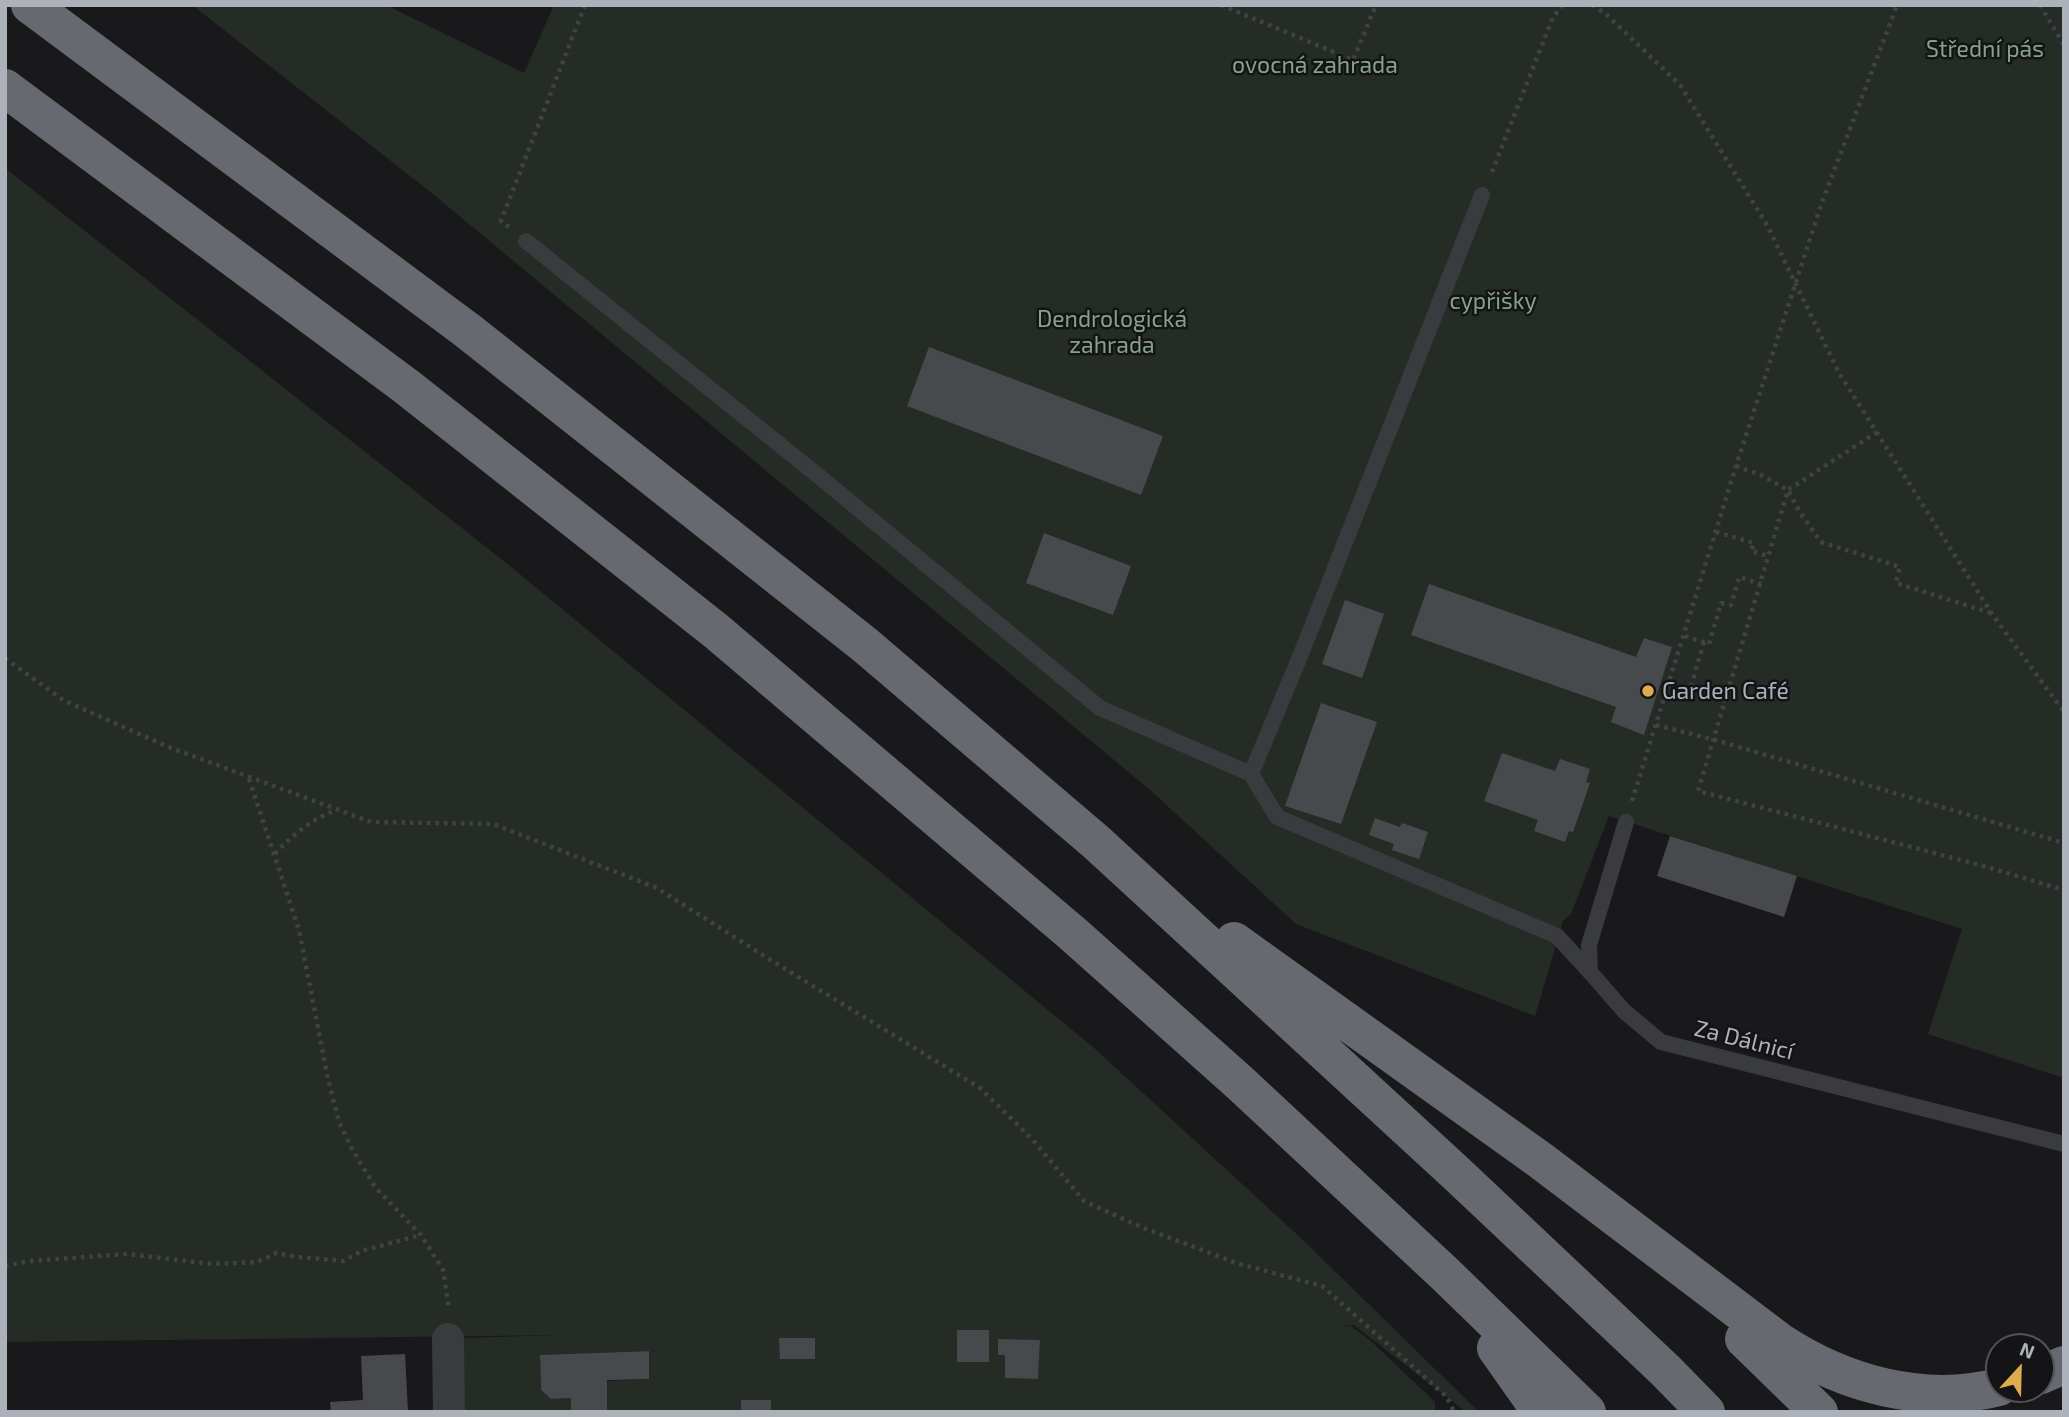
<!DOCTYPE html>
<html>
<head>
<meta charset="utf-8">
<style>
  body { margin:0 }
  #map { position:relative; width:2069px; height:1417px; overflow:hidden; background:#19191b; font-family:"Exo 2",sans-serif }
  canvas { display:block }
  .frame { position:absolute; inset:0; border:7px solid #adb1b9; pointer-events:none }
  .north { position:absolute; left:1985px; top:1333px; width:70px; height:70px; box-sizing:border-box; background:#141416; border:2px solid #515357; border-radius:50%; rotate:22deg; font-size:19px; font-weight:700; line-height:28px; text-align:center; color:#adb1b9 }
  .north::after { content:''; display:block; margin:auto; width:24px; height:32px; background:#deac4e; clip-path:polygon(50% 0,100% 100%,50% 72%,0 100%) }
</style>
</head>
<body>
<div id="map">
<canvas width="2069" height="1417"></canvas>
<div class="frame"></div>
<div class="north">N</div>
</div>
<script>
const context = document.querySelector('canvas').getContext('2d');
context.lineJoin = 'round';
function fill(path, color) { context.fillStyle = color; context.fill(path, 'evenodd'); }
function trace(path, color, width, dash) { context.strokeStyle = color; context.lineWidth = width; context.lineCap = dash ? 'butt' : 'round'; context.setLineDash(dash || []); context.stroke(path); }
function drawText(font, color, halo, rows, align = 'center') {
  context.font = font + ' "Exo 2",sans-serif'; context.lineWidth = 5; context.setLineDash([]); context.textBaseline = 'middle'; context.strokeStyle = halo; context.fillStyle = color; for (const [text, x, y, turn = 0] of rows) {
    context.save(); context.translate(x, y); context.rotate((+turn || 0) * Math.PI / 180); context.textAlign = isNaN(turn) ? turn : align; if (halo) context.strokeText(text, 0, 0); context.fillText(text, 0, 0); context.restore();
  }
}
fill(new Path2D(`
  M192 5H386L524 73 554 5H2064V1078L1928 1034 1962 929 1609 816 1571 914 1563 921 1535 1016 1296 924 1149 789 433 194Z
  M5 168 510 566 1094 1048 1303 1240 1479 1412H1466L1354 1325 1337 1326H1351L1372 1342 1435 1402V1412H771L741 1400V1412H607V1381L649 1379 648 1351 540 1355 541 1390 551 1399 571 1398V1412H464V1338L558 1335 5 1342ZM957 1330H988L989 1362H957ZM780 1338 814 1359 780 1358ZM999 1339 1040 1340 1038 1379 1005 1378V1355L998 1354Z`), '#252c26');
fill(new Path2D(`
  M929 347 1163 436 1141 495 907 406Z
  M1044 533 1131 566 1113 615 1026 583Z
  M1429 584 1636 657 1644 638 1672 647 1644 735 1611 722 1616 707 1411 635Z
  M1345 600 1384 614 1362 678 1322 664Z
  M1321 703 1377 722 1341 824 1285 806Z
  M1502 753 1555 771 1560 759 1590 769 1586 782 1590 783 1573 832 1569 831 1565 842 1534 831 1538 820 1484 801Z
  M1375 818 1400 827 1402 823 1428 832 1419 859 1392 850 1394 844 1369 835Z
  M1670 836 1797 876 1784 917 1657 876Z
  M957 1330H989V1362H957Z
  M779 1338H815V1359H780Z
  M998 1339 1040 1340 1038 1379 1005 1378V1355H998Z
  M649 1351V1379L607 1380V1412H571V1398L551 1399 541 1390 540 1355Z
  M405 1354 408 1412H331L330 1402 363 1400 361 1356Z
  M741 1400H771V1412H741Z`), '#48494d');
trace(new Path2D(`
  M1221 5 1353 60 1376 5
  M1592 5 1606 14 1680 85 1767 225 1839 373 1992 614 2064 712
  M2040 5 2064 45
  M1492 172 1553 17 1563 5
  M509 227 501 221 585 5
  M1877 432 1788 490 1698 791 1980 865 2064 890
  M1736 466 1761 475 1788 490 1799 511 1821 542 1900 567 1896 583 1991 613
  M1716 532 1754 543 1751 551 1769 556
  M1685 636 1709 644 1721 603 1731 605 1739 577 1761 584
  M1704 642 1690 690 1726 701
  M5 658 63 700 166 746 336 809 371 822 493 824 657 888 769 959 980 1088 1032 1139 1084 1201 1141 1227 1236 1263 1322 1286 1447 1397 1454 1412
  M1656 725 1715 740 2064 843
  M249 779 299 930 328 1079 339 1122 352 1149 375 1187 421 1235 443 1270 449 1308
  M1632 801 1736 466 1821 205 1897 5
  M275 854C293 834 311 820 336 810
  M5 1266 30 1261 127 1254 211 1264 257 1262 276 1253 298 1257 344 1261 361 1251 421 1235`), '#414246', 4.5, [3.5, 5]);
trace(new Path2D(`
  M526 241 821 478 1100 708 1251 774 1277 817 1557 936 1590 972
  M1251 774 1301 654 1482 195
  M1626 822 1589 945 1590 972 1624 1011 1661 1042 2064 1144`), '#3a3b3f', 16);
trace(new Path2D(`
  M448 1339 449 1412`), '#3a3b3f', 32);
trace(new Path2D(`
  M30 5 468 331 865 645 1096 842 1457 1174 1666 1371 1706 1412
  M5 88 407 387 716 631 1073 934 1240 1083 1445 1274 1587 1412
  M1234 941 1540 1160 1780 1342C1844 1384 1923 1406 1999 1387
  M1744 1339 1819 1412
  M1496 1348 1541 1412
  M2041 1375 2064 1365`), '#676970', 38);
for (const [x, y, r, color] of [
  [1648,691,7,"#deac4e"]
]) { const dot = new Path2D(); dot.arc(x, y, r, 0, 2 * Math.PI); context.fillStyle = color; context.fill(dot); trace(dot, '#141416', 2.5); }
drawText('23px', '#86a288', '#141416', [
  ["Střední pás",1985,49],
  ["ovocná zahrada",1315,65],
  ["cypřišky",1493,301],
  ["Dendrologická",1112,319],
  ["zahrada",1112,345]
]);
drawText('23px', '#adb1b9', '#141416', [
  ["Garden Café",1662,691]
], 'left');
drawText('23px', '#adb1b9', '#141416', [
  ["Za Dálnicí",1744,1040,14]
]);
</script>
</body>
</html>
